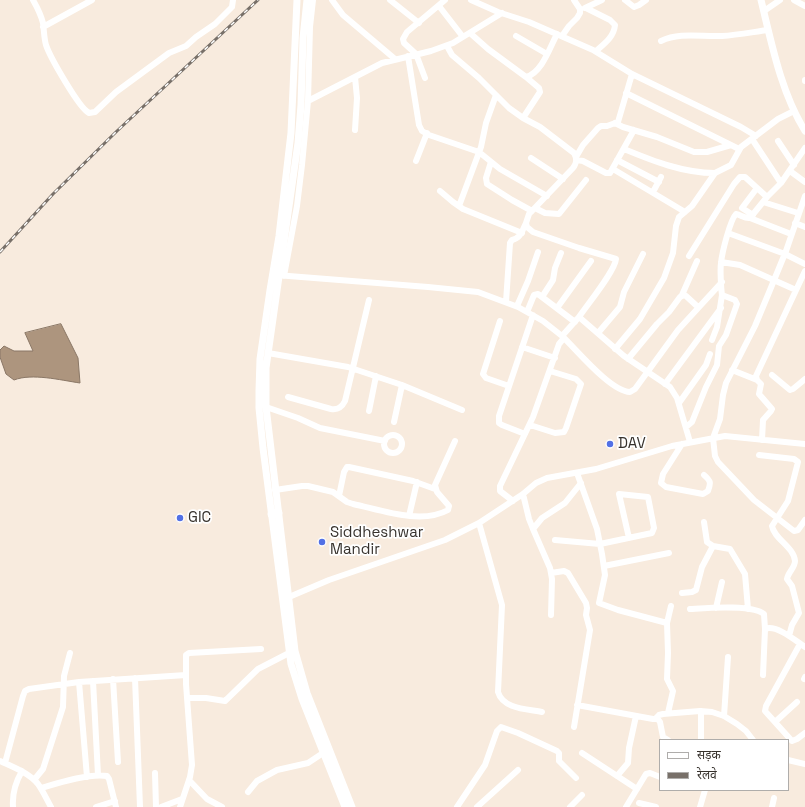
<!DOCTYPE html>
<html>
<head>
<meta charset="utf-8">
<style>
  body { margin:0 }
  #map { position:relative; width:805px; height:807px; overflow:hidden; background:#f8ebde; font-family:"Space Grotesk","Noto Sans Devanagari",sans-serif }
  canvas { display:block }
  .legend { position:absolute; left:659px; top:739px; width:130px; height:52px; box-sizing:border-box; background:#fff; border:1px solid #afadab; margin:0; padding:5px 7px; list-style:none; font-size:12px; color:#37322d }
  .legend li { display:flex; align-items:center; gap:8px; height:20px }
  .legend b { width:20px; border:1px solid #afadab }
</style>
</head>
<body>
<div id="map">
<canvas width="805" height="807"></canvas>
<ul class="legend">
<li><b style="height:5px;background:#fff"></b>सड़क</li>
<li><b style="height:5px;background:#787069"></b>रेलवे</li>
</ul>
</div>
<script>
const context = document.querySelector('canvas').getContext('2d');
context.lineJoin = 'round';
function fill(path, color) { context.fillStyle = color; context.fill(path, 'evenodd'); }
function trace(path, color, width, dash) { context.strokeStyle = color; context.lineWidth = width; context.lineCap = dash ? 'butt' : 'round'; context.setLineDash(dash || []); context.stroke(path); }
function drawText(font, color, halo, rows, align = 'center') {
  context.font = font + ' "Space Grotesk",sans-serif'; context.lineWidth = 3.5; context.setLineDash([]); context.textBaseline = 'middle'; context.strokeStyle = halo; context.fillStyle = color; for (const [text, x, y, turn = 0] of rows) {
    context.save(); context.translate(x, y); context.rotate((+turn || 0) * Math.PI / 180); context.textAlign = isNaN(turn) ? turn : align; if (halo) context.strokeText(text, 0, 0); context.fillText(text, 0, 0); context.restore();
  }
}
const water = new Path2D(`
  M61 324 78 358 80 383C60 380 32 373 14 380L6 374 0 357V350L4 346 14 351H33L25 333Z`);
fill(water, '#ad957e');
trace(water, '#8a7766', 1);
trace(new Path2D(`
  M33 0C37 7 41 15 43 23 44 30 44 38 46 45 50 57 79 108 89 113L95 112 116 92 169 53 186 46 196 37 215 24 232 7 233 0
  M332 0 343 15 395 59
  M390 0 419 23
  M471 0 498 12 529 22 593 50 632 74 741 127 756 136
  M625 0 634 7 639 5 646 0
  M794 0 805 6
  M439 6 463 37
  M585 8 602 0
  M586 8 610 20 615 25C614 37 604 44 596 51
  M764 11 780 0
  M43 27 92 0
  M470 33 488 49 526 77C542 73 550 47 557 34
  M516 36 547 54
  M562 36 569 26 577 18 580 13V9L574 0
  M661 41C680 32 701 37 722 36 737 35 753 32 768 30
  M447 46 452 55 479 78 509 108 523 118 540 127 574 153C577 159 577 163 573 168L529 214 526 223 527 227 533 232 579 248 616 259C615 271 587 305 579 317
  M408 56 419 125 422 131 429 135 479 152 500 169 547 196
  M355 77 357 98 355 130
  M425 78 416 54 404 43 403 39 407 32 445 0
  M805 81V80
  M626 93 739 149
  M308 101 310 27 313 0
  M523 118 540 92 539 88 526 77
  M615 123 623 127 657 137 694 152H707L731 145
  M752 139 781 183
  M778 141 794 165
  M624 149C653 161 683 173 715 173
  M576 157 583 145 598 128 601 126H607L618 122 632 74
  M531 158 563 179
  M577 160 583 161 606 173H610L634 130
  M617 160 659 182
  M416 161 427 133
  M491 162 486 178 487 184 512 200 532 211
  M613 169 685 212
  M790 171 805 182
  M440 191 453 202 463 209 522 233
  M653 192 661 177
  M805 196 786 251 770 290 755 326 726 383 723 395 720 419 713 438 715 456 718 462 754 500 794 531 798 530 805 520
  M763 202 798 213
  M459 206 481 147 486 123 496 95
  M535 208 545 213 559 214 586 180
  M753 215 742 208 757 188
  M750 218 791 234
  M795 223 805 227
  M728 233 785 254 805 264
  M689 256 734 184 740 177H745L767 197
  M721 262 740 265 796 290
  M276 275 428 287 478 292 518 307 543 321 562 336 579 317 624 356 670 387 677 398 690 442
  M284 276 297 206 302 165 308 101 382 63 431 51 453 43 502 13
  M682 295 697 261
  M542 297 553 280 555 268 561 253
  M506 302 510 243 512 240C521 238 522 231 526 223
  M517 306 528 281 538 252
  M557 308 591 261
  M527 312 534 295 538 294 575 322
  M500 321 483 374 486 378 509 386
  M598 333 620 307 624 292 643 254
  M562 336C577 350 610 391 630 392L635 389 678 330 722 282
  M712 340 717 327 722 295
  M522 347 555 358
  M615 349 640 319 664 278 673 253 676 226 679 217 692 206 715 173 731 165 741 147 778 119 794 111
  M268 353 348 367 402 385 462 410
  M628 359 657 324 669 312 680 297 684 295 686 296 698 307
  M732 370 757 380
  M772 375 790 390 793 389 805 379
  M665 384 721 308
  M288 397 331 409C337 410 342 407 345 401L369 300
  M679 403 706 365 710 354
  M266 407 298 418 320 428 385 441
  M369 411 376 376
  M394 422 402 385
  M530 425 555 433 564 432 566 428 581 384 576 379 550 371
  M686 427 692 422 706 387 717 365 719 346 726 335 737 304 735 300 722 295C721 288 720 269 721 263 722 253 730 220 736 214 741 215 745 219 750 218L767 197 781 183 805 148
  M525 434 502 425 499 423V416L533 315
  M384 444a9 9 0 1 1 18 0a9 9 0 1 1-18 0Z
  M762 440 763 420 771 411 772 409 759 394 761 384 757 380 756 376 805 271
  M682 444 663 474 661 483 666 487 703 494 708 491C711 483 711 481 704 475
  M759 455 794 459 798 462 788 501 772 526C774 539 794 547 795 561 795 568 788 572 787 579L792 586 799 613 792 625 789 636
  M577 473 597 529 602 554 605 575 599 603 618 610 667 623
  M275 490 302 486H308L333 492 347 502 353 504C381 510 421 525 448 510L449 506 437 492 435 485 455 441
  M523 494 529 519 533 529 542 518 565 503 581 483
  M339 496 344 472 347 467H349L413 481 435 489
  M513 501 500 491V486L533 417 559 344 564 338
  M409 516 417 482
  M704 522 707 542 713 546 730 549 745 574 748 609
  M479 523 502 605 498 692C503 709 527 709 542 712
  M533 529 550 568 552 579 551 615
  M555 540 600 544 652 533 654 528 648 497 619 494 629 538
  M604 566 669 553
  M551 573 564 571 568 573 586 603 587 608 586 615 590 630 574 727
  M682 593 692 592 696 590 702 567 713 546
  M289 597 329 580 445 540 479 523 523 494 536 483 547 478 596 469 672 446 725 436 805 444
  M716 608 722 582
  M690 609C707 608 752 604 764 614L765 629
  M800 644 766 706 765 711 792 741 797 739 805 733
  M763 675 765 629C776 624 796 641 805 647
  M135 678 140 807
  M113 679 118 762
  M804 679 805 677
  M93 681 98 775
  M79 682 87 777
  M187 698H206L225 701 258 669 289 653
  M577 705 653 719H655L659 715 663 714 700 711 712 712 724 716 737 724 746 731 753 740
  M701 711V740
  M668 713 673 691 667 679 668 653 667 623 671 606
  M724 716 728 657
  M657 718 660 722 663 737 668 740
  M775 722 797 702
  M582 753 637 789
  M788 760 805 764
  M0 761C13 767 29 773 38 784 43 791 47 800 51 807
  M5 763 23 696 25 691 29 689 79 682 186 675
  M155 773 156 807
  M617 776 628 763 629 748 636 716
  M34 780 43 769 63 707 64 676 70 653
  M189 780 207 799 222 807
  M41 788C58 783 90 773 107 776L109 779 116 807
  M248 792 257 781 277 770 308 763 323 753
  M639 803 656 807
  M13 807C12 793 15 783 22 771
  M96 807 115 801
  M161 807 182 799
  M180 807 190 777 192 765 186 684V655L189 653 261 649
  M457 807 485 765 497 731 501 727 518 733 557 751 559 753V761L576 778
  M477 807 518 770
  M570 807 582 795
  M626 807 646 774 650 773 660 777
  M700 807 705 790
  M772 807 774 798`), '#fff', 6);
trace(new Path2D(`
  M297 0 291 133 279 236 270 290 260 359 259 391V408L263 448 291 664 302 699 345 807
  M307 0 303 38 301 105 298 143 266 368V407L295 651 307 693 352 807
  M761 0C772 45 781 92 805 131`), '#fff', 7);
trace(new Path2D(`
  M272 514 278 513`), '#fff', 9);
const rail = new Path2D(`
  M0 252 53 194 117 131 258 0`);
trace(rail, '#787069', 3);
trace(rail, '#fff', 1.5, [4.5]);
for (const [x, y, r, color] of [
  [610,444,4,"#5270e5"],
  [180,518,4,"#5270e5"],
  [322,542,4,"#5270e5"]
]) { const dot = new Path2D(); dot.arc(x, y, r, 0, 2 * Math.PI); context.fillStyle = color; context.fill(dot); trace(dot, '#fff', 1.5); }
drawText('15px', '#37322d', '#fff', [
  ["DAV",618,444],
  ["GIC",188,518],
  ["Siddheshwar",330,533],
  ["Mandir",330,550]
], 'left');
</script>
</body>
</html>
